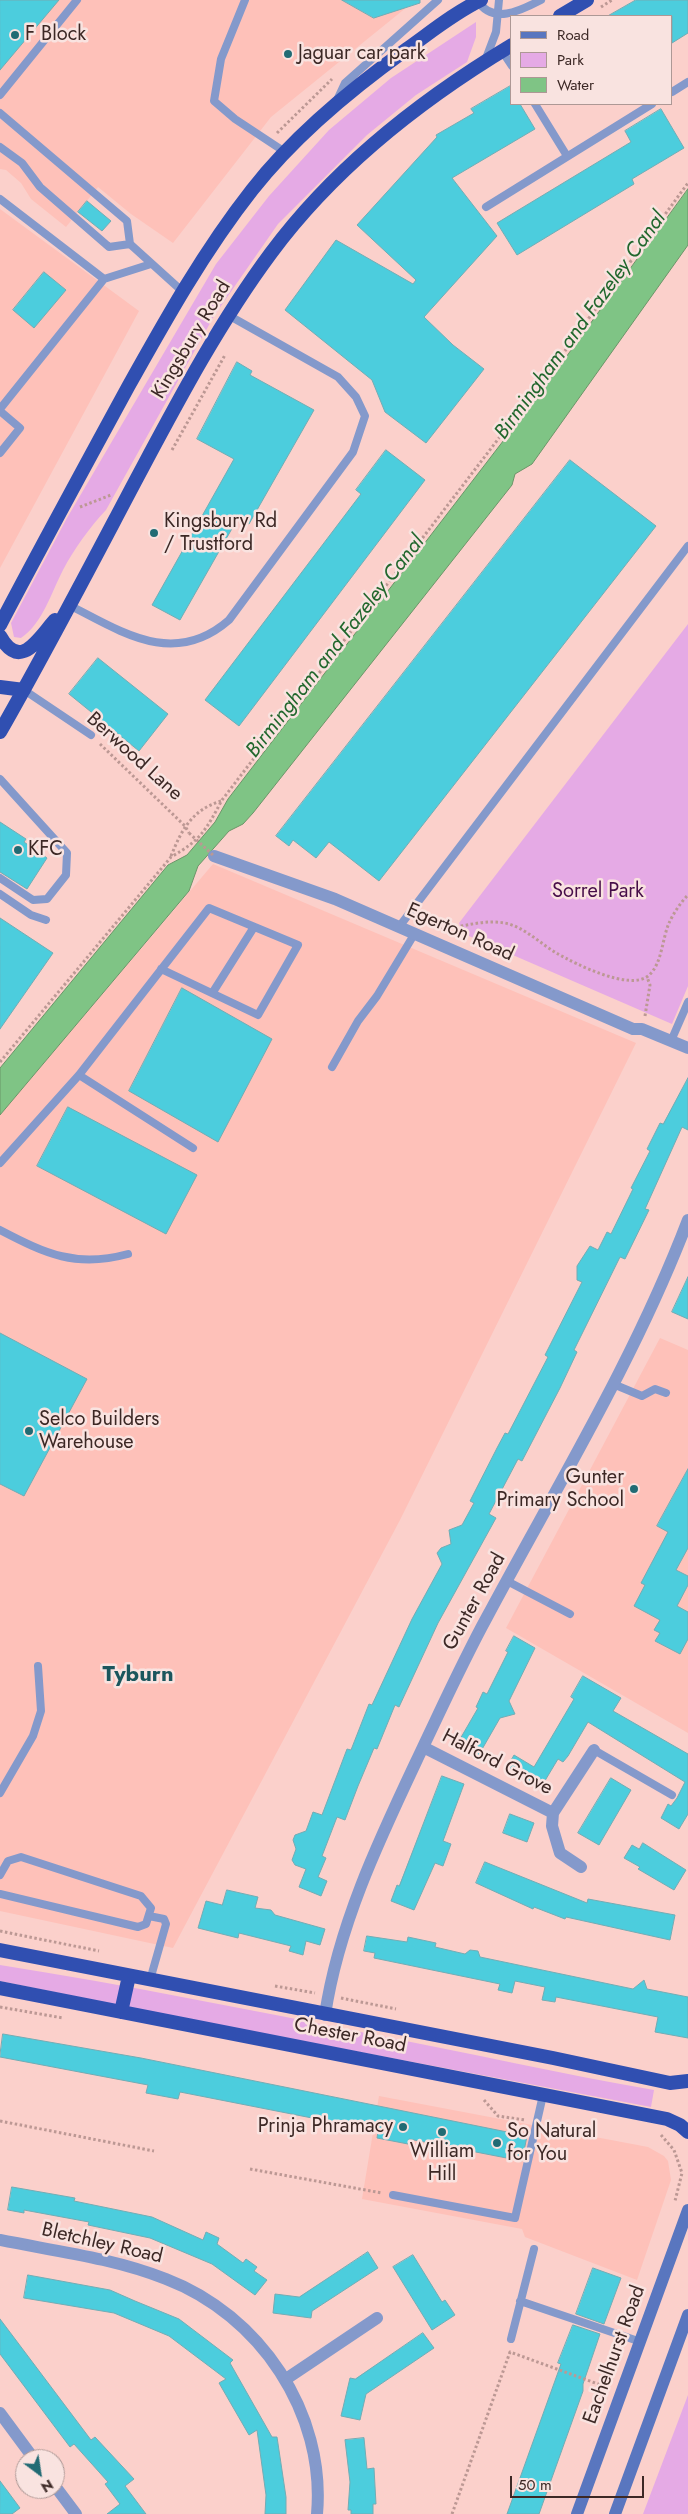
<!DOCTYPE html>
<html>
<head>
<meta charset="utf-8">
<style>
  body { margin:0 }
  #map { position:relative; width:688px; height:2514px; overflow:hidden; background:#fbd0cb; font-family:Jost,sans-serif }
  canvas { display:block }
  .legend { position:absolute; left:510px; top:15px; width:162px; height:90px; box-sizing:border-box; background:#f9e3e0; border:1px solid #ad9895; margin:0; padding:6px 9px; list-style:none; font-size:15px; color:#3c2825 }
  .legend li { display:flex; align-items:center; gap:10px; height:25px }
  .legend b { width:25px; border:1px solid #ad9895 }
  .north { position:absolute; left:15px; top:2449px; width:50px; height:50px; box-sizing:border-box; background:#f9e3e0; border:1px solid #ad9895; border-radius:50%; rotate:149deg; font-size:14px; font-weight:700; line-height:20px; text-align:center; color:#3c2825 }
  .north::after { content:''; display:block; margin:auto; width:18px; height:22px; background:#216b74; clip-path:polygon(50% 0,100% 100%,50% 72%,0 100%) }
  .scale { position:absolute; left:510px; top:2476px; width:134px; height:22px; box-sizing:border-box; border:2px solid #3c2825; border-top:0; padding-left:6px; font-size:15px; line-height:18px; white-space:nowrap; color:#3c2825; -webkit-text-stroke:4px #f9e3e0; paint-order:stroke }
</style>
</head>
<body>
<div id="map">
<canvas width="688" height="2514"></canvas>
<ul class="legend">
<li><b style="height:6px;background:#5976bf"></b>Road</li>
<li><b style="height:14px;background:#e5aae5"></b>Park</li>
<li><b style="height:14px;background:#7fc485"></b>Water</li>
</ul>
<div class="north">N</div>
<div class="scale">50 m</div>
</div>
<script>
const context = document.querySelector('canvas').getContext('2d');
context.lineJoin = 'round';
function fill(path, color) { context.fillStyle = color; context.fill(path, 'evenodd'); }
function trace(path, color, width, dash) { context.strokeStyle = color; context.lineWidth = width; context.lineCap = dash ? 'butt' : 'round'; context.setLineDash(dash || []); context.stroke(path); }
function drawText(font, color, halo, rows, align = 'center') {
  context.font = font + ' Jost,sans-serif'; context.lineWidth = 5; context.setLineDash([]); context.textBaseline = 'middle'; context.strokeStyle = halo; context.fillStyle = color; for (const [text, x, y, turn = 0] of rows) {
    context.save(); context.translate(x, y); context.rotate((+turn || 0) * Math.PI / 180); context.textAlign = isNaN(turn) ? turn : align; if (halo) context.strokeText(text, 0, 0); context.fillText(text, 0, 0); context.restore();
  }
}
fill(new Path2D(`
  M0 0H410L407 7 271 117 173 243 131 214 98 187 66 227 31 199 21 183 6 170 0 169Z
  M0 209 139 311 0 568Z
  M213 864 636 1043 400 1520 173 1948 0 1911V1115Z
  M660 1338 688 1350V1733L506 1628Z
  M379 2096 648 2147 664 2156 668 2161 671 2180 637 2280 525 2237 522 2229 362 2199Z`), '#fec1b9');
fill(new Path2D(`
  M476 22V37L467 62 416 95 367 135 278 224 214 316 106 510C90 527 74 549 63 570 51 593 43 623 21 638L14 637 11 623 67 518 216 264 269 196 329 130 391 78Z
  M688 624V986L672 1024 462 933 459 923Z
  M0 1965C126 1985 251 2010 376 2035 469 2053 561 2074 654 2090L651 2107 217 2025 0 1981Z
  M688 2395V2514H643Z`), '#e5aae5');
const water = new Path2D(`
  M688 189V245L532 464 515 474 512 485 253 813 243 824 229 831 198 866 189 891 0 1115V1068L168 865 187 855 215 822 228 799 540 393Z`);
fill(water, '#7fc485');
trace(water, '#6b9568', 1);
const building = new Path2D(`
  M0 0H59L0 70Z
  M342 0H420V3L374 18Z
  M636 0H688V33L672 43V16H608Z
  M512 85V104H520L535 129 452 178 497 236 424 317 453 345 484 369 426 443 385 412 372 380 285 310 336 240 413 284 416 280 357 225 437 137 436 135 474 113 471 109Z
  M661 109 684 148 632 179 634 184 517 255 497 223 631 142 625 131Z
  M87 201 111 221 102 231 78 212Z
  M44 272 66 290 34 328 13 310Z
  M237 362 252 371 250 375 314 410 249 524 238 518 180 620 152 605 234 459 197 439Z
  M386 450 425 480 239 726 205 700 361 494 356 490Z
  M570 460 656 526 379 881 329 842 316 858 293 840 289 846 276 836Z
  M98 658 168 714 139 751 69 694Z
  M0 822 26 839 24 842 47 858 27 889 0 872Z
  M0 918 53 953 0 1029Z
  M182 988 272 1039 218 1142 129 1091Z
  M688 1078V1130L682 1127 645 1209 649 1210 625 1259 620 1257 574 1350 577 1352 560 1388 522 1461 518 1459 489 1514 496 1518 438 1623 399 1707 395 1705 377 1749 374 1748 358 1786 345 1820 337 1817 322 1856 326 1858 318 1877 327 1881 321 1896 299 1887 306 1869 295 1865 292 1860 296 1849 293 1840 295 1835 306 1831 313 1812 322 1815 347 1749 351 1750 369 1704 372 1705 412 1619 442 1564 437 1553 441 1548 451 1544 449 1530 462 1525 474 1503 470 1501 497 1448 505 1433 508 1434 548 1357 545 1355 582 1282 577 1280V1266L590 1246 598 1250 607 1232 611 1234 633 1189 631 1188 650 1151 647 1149 660 1123 663 1124Z
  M68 1107 197 1175 166 1234 37 1166Z
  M688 1277V1319L672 1312Z
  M0 1333 87 1379 24 1496 0 1484Z
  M688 1469V1548L676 1570 688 1576V1585L677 1606 688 1612V1639L680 1654 655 1641 660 1633 654 1630 660 1620 634 1606 645 1585 641 1583 668 1532 657 1526Z
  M514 1636 535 1648 509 1701 515 1714 500 1718 477 1758 456 1746 478 1708 476 1707 483 1692 487 1694 508 1652 506 1651Z
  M583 1676 621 1698 613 1711 688 1754V1814L679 1829 661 1818 668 1804 671 1806 677 1798 685 1782 588 1722 568 1756 563 1762 558 1759 540 1789 506 1769 514 1755 534 1767 574 1699 571 1697Z
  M442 1776 464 1784 443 1841 451 1844 443 1866 435 1863 414 1910 391 1901 397 1885 399 1886Z
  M611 1778 631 1790 599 1845 578 1833Z
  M510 1814 534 1823 527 1842 503 1833Z
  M643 1843 686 1870 674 1890 638 1869 640 1867 624 1858 632 1845 639 1849Z
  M485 1862 587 1903 588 1899 675 1915 670 1940 566 1917 565 1919 534 1907 533 1909 476 1883Z
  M227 1890 258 1897 255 1908 271 1910 275 1915 325 1929 320 1945 306 1941 303 1955 289 1951 291 1946 239 1933 238 1938 198 1928 206 1901 222 1905Z
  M367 1936 407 1942 408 1937 436 1943 435 1947 465 1954 470 1950 478 1951 480 1957 633 1989 644 1980 647 1989 688 1997V2038L655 2032 658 2017 556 1997 555 2002 542 2000 545 1987 515 1981 512 1993 498 1990 500 1984 374 1958 375 1953 364 1951Z
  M3 2034 141 2058 527 2136 522 2161 409 2139 408 2144 377 2138 378 2131 180 2092 178 2099 146 2093 148 2085 0 2057Z
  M12 2187 75 2198 74 2201 152 2217 203 2240 206 2232 219 2238 217 2244 243 2263 246 2259 257 2267 254 2271 267 2280 255 2295 212 2264 150 2238 88 2225 89 2222 24 2210V2213L8 2210Z
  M368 2252 378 2268 312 2311 311 2318 273 2313 275 2294 299 2297Z
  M413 2255 442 2302 445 2300 455 2315 432 2330 393 2267Z
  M593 2268 621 2278 604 2324 576 2314Z
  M28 2275 110 2290 135 2301 179 2319 233 2360 230 2363 272 2437H277L286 2497V2514H265L266 2495 257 2430 249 2435 219 2383 226 2379 169 2336 114 2313 24 2298Z
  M0 2319 91 2440 95 2437 134 2479 125 2486 146 2514H107L120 2504 105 2484 108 2482 74 2444 70 2447 0 2354Z
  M573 2325 600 2334 583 2384V2391L539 2514H507L561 2364 558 2363Z
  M423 2333 434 2348 366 2394 360 2420 341 2416 350 2378 355 2379Z
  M364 2438 367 2469 374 2468 376 2504H373V2514H351V2510H348L350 2482 345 2440Z
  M0 2481 20 2508 12 2514H0Z`);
fill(building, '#4ccddd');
trace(building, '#72acb4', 1);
trace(new Path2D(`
  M601 7 612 0
  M277 133 332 79
  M172 450 225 355
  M80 507 111 495
  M100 744 185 826 189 833
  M171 856C182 829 192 810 221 801
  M441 929C464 927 487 918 509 924 528 930 542 945 558 954 576 964 629 991 648 976 662 965 662 939 669 923 673 914 681 902 688 895
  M645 1016 650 985 647 977
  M0 1062 171 857C201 840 206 830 222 800L548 374 688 183
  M0 1931 99 1951
  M275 1986 315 1993
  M341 1998 396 2009
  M0 2007 63 2018
  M484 2100 498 2116 525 2120
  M0 2121 154 2151
  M661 2135 674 2150 682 2173 675 2201
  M250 2169 382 2193
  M452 2514 510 2352 609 2388`), '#bc9894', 3, [2.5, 2.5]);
trace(new Path2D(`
  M245 0 221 59 214 101 235 119 285 152
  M477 0C492 25 520 11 541 0
  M502 51 512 66
  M485 61 496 32 499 0
  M672 92 688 82
  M0 95 77 0
  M338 98 345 83 438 0
  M535 104 567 156
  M0 113 127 221 130 244 182 291
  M0 147 22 163 40 187 109 247 130 244
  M0 199 104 279 151 264
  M486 207 652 104
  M0 409 104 279
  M0 411 20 428 0 453
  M69 605C122 632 174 668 229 620L353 452 365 416 356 397 338 377 228 315
  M24 690 91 735
  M0 779 67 853 66 875 47 899 33 900 0 878
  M0 894 31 915 46 920
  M399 927 688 546
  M213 992 254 927
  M671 1041 688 1002
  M332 1067 358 1021 377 996 415 933
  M79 1075 193 1148
  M0 1163 79 1075 209 908 298 945 258 1015 161 969
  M0 1230C46 1254 76 1268 128 1254
  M613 1384 642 1396 655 1389 666 1393
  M507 1581 570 1614
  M594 1750 672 1795
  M0 1793 33 1736 41 1711 38 1666
  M0 1875 8 1861 21 1857 141 1896 151 1908 146 1924 138 1927 0 1894
  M149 1916 164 1919 166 1924 150 1980
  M393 2195 515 2218 543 2095
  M520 2301 641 2342
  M511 2339 534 2249`), '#8499cb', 8);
trace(new Path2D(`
  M214 856 335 899 633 1029H642L688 1048
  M423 1747 553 1813 594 1750
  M553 1813 552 1826 560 1853 581 1867
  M325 2015C339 1921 383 1832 423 1747 444 1703 464 1659 487 1617 557 1486 635 1359 688 1220
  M0 2240C55 2251 113 2258 166 2279 260 2315 326 2413 317 2514
  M286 2379 377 2318
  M0 2413 34 2459
  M55 2486 76 2514`), '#8499cb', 12);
trace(new Path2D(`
  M577 2514 688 2210
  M615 2514 688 2315`), '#5976bf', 12);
trace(new Path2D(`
  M560 16 587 0
  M0 625C42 545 85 466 128 387 166 319 204 251 252 190 295 135 351 89 407 49 431 32 454 13 481 0
  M0 636C20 672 38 639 55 620
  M0 687 24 690
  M0 732C48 648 92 563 137 478 178 401 219 323 271 253 334 168 422 99 512 45
  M0 1950 553 2058 670 2083 688 2081
  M0 1988 667 2119 680 2125 688 2132
  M121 2012 129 1976`), '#304fb1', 14);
trace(new Path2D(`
  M189 833 214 856`), '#bc9894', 3, [2.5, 2.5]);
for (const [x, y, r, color] of [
  [15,35,5,"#216b74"],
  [288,54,5,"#216b74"],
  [154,533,5,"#216b74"],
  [18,850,5,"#216b74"],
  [29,1431,5,"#216b74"],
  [634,1489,5,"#216b74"],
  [403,2127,5,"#216b74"],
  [442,2132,5,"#216b74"],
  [497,2143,5,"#216b74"]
]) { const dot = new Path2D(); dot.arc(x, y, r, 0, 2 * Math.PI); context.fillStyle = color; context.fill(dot); trace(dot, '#f9e3e0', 2); }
drawText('20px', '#3c2825', '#f9e3e0', [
  ["F Block",25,35],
  ["Jaguar car park",298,54],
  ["Kingsbury Rd",164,522],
  ["/ Trustford",164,545],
  ["KFC",28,850],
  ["Selco Builders",39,1420],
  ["Warehouse",39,1443],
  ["Gunter",624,1478,"right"],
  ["Primary School",624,1501,"right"],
  ["Prinja Phramacy",393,2127,"right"],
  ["So Natural",507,2132],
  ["for You",507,2155],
  ["William",442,2152,"center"],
  ["Hill",442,2175,"center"]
], 'left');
drawText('20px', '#3c2825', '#f9e3e0', [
  ["Kingsbury Road",192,340,-59],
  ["Berwood Lane",134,757,42],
  ["Egerton Road",460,933,24],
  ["Gunter Road",475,1602,-61],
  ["Halford Grove",497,1763,27],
  ["Chester Road",350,2036,11],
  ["Bletchley Road",102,2244,13],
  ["Eachelhurst Road",615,2355,-70]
]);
drawText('20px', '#470e49', '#f9e3e0', [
  ["Sorrel Park",598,892]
]);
drawText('italic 21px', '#21672d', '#f9e3e0', [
  ["Birmingham and Fazeley Canal",581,326,-54],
  ["Birmingham and Fazeley Canal",336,647,-52]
]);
drawText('bold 22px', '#1b565d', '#f9e3e0', [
  ["Tyburn",138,1676]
]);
</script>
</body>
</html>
